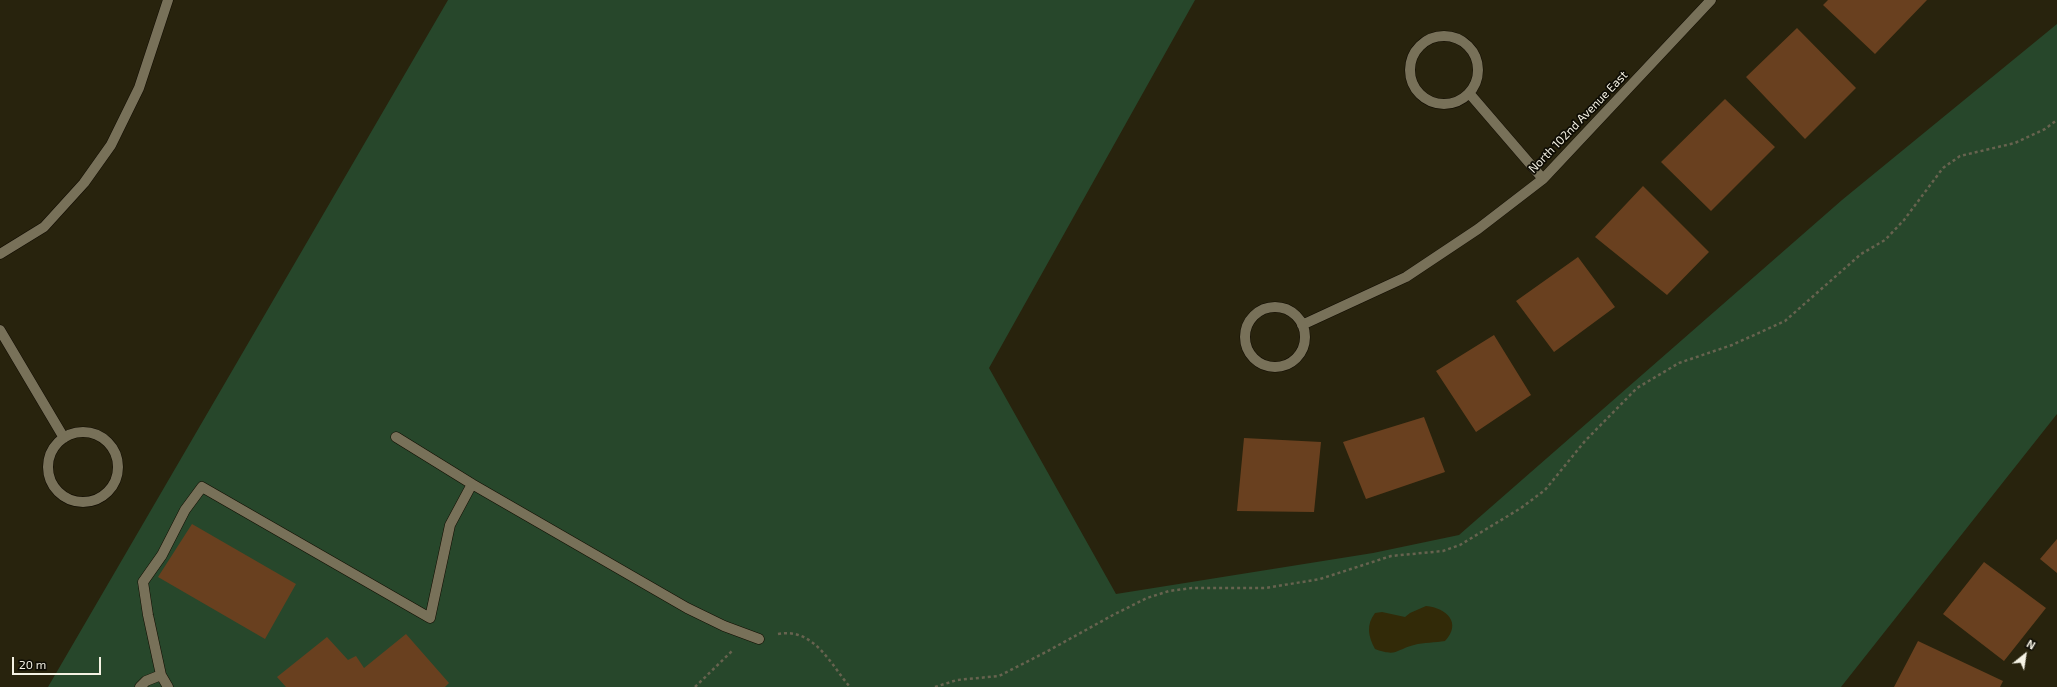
<!DOCTYPE html>
<html>
<head>
<meta charset="utf-8">
<style>
  body { margin:0 }
  #map { position:relative; width:2057px; height:687px; overflow:hidden; background:#28230d; font-family:"Exo 2",sans-serif }
  canvas { display:block }
  .north { position:absolute; left:2005px; top:635px; width:40px; height:40px; -webkit-text-stroke:3px #0e0c04; paint-order:stroke; rotate:30deg; font-size:11px; font-weight:700; line-height:16px; text-align:center; color:#f5f2e4 }
  .north::after { content:''; display:block; margin:auto; width:14px; height:18px; background:#f5f2e4; clip-path:polygon(50% 0,100% 100%,50% 72%,0 100%) }
  .scale { position:absolute; left:12px; top:657px; width:89px; height:18px; box-sizing:border-box; border:2px solid #f5f2e4; border-top:0; padding-left:5px; font-size:12px; line-height:14px; white-space:nowrap; color:#f5f2e4; -webkit-text-stroke:3px #0e0c04; paint-order:stroke }
</style>
</head>
<body>
<div id="map">
<canvas width="2057" height="687"></canvas>
<div class="north">N</div>
<div class="scale">20 m</div>
</div>
<script>
const context = document.querySelector('canvas').getContext('2d');
context.lineJoin = 'round';
function fill(path, color) { context.fillStyle = color; context.fill(path, 'evenodd'); }
function trace(path, color, width, dash) { context.strokeStyle = color; context.lineWidth = width; context.lineCap = dash ? 'butt' : 'round'; context.setLineDash(dash || []); context.stroke(path); }
function drawText(font, color, halo, rows, align = 'center') {
  context.font = font + ' "Exo 2",sans-serif'; context.lineWidth = 3.5; context.setLineDash([]); context.textBaseline = 'middle'; context.strokeStyle = halo; context.fillStyle = color; for (const [text, x, y, turn = 0] of rows) {
    context.save(); context.translate(x, y); context.rotate((+turn || 0) * Math.PI / 180); context.textAlign = isNaN(turn) ? turn : align; if (halo) context.strokeText(text, 0, 0); context.fillText(text, 0, 0); context.restore();
  }
}
fill(new Path2D(`
  M448 0H1195L989 368 1116 594 1373 553 1459 535 1842 200 2057 24V414L1841 687H48Z`), '#27472b');
fill(new Path2D(`
  M1426 606C1447 608 1462 623 1445 641 1435 643 1424 642 1414 645 1395 650 1397 657 1375 649 1368 636 1366 625 1375 613L1382 612 1405 617 1410 613Z`), '#322a08');
fill(new Path2D(`
  M1828 0H1927L1875 54 1823 5Z
  M1797 28 1856 88 1805 139 1746 77Z
  M1725 99 1775 147 1711 211 1661 162Z
  M1643 186 1709 252 1667 295 1595 237Z
  M1578 257 1615 307 1554 352 1516 301Z
  M1494 335 1531 395 1476 432 1436 371Z
  M1424 417 1445 472 1366 499 1343 442Z
  M1244 438 1321 442 1314 512 1237 511Z
  M192 524 296 584 265 639 158 577Z
  M2057 539V573L2040 559Z
  M1984 562 2046 608 2004 661 1943 614Z
  M406 634 449 683 445 687H286L277 677 327 637 348 660 356 656 364 668Z
  M1918 641 2003 681 2000 687H1894Z`), '#69401f');
const lane = new Path2D(`
  M396 437 472 484 687 608 724 626 759 639
  M161 675 148 615 143 582 162 555 185 510 202 487 430 618 450 525 472 484
  M140 687 146 681 161 675 168 687`);
const street = new Path2D(`
  M1410 70a34 34 0 1 1 68 0a34 34 0 1 1-68 0Z
  M1469 93 1543 179
  M0 254 44 227 84 183 111 145 139 88 168 0
  M1245 337a30 30 0 1 1 60 0a30 30 0 1 1-60 0Z
  M1302 325 1406 277 1478 229 1543 179 1711 0
  M0 330 64 438
  M48 467a35 35 0 1 1 70 0a35 35 0 1 1-70 0Z`);
trace(lane, '#110c00', 11);
trace(street, '#110c00', 11);
trace(new Path2D(`
  M778 634C814 627 831 665 850 687
  M695 687 732 651
  M935 687 957 680 999 676 1046 652 1113 615 1147 598 1169 591 1192 588H1266L1320 579 1391 556 1443 551 1460 545 1521 508 1545 490 1585 441 1637 388 1679 363 1732 345 1785 321 1861 254 1885 240 1904 220 1943 168 1960 156 2015 143 2045 129 2057 120`), '#67634f', 2.5, [3, 3]);
trace(lane, '#787159', 10);
trace(street, '#787159', 10);
drawText('12px', '#f5f2e4', '#0e0c04', [
  ["North 102nd Avenue East",1578,122,-46]
]);
</script>
</body>
</html>
